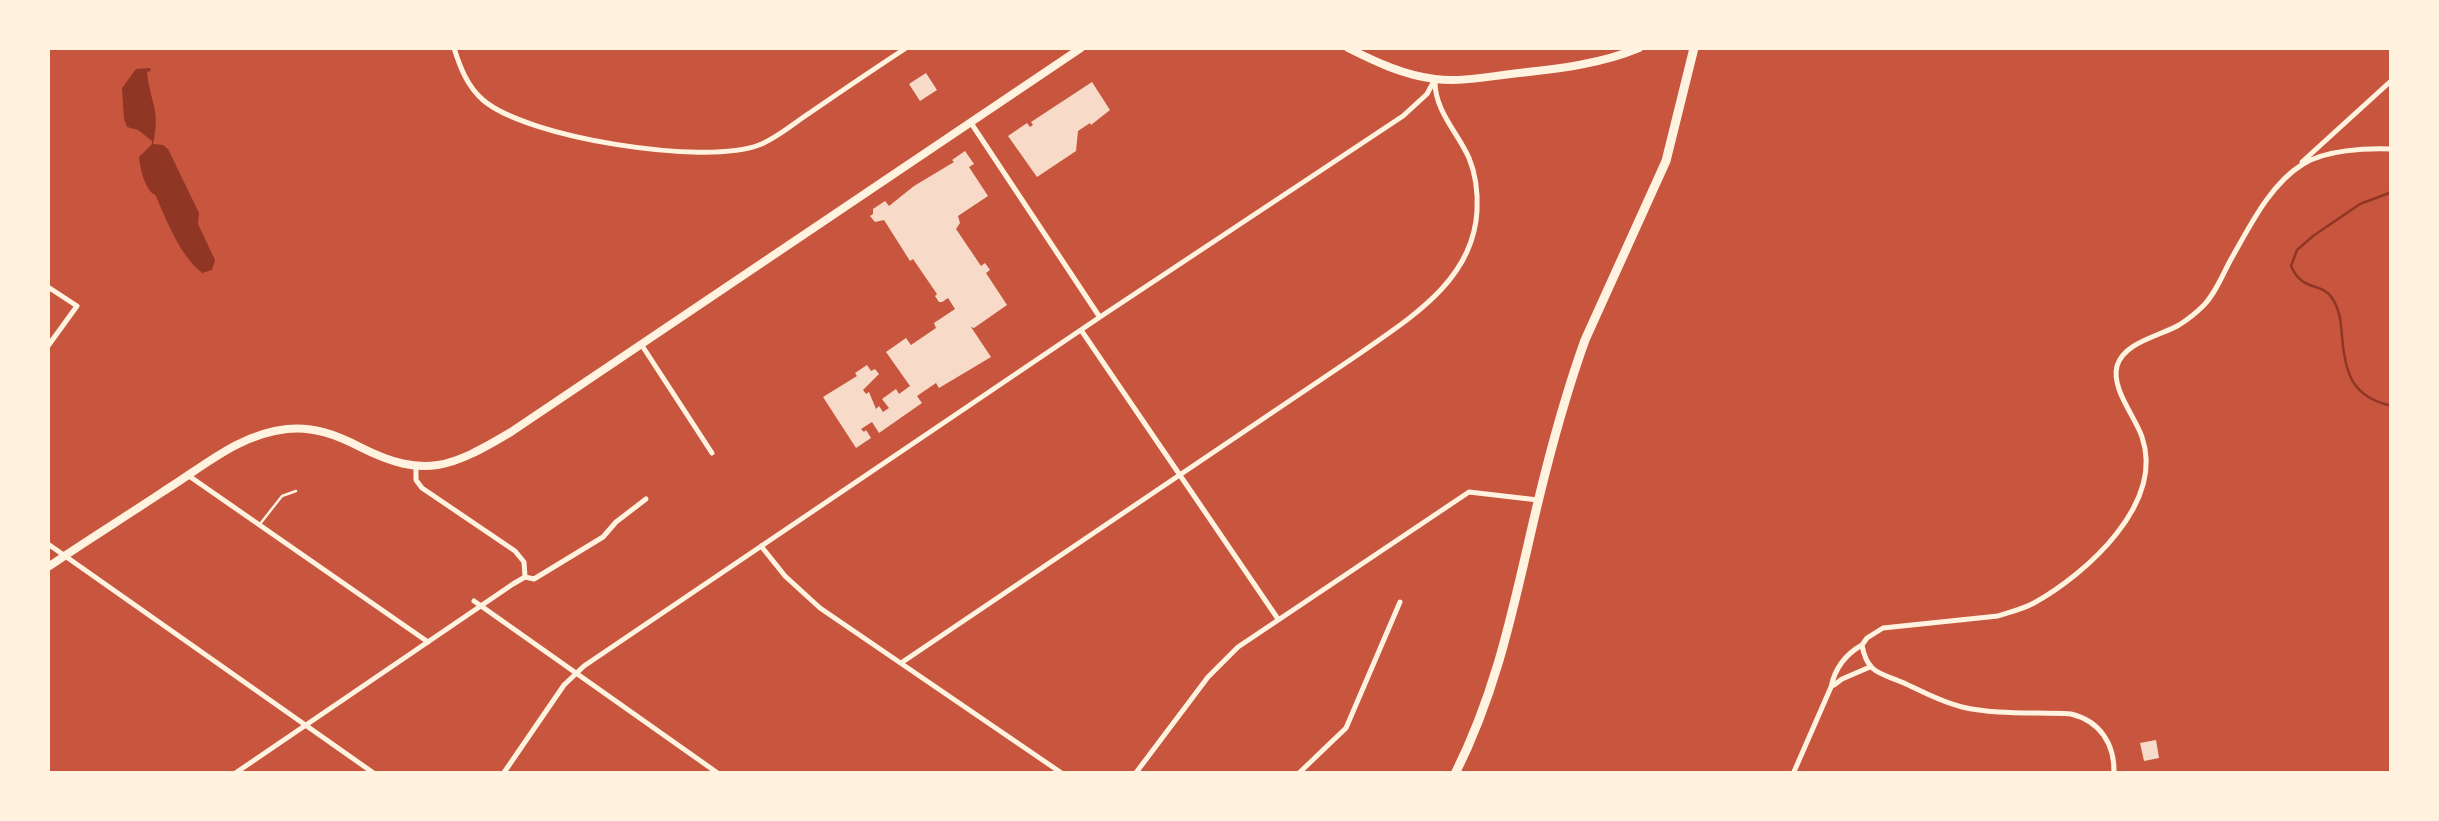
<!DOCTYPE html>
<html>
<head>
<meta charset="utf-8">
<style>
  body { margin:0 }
  #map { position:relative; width:2439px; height:821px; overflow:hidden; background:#c8553d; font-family:"Libre Baskerville",serif }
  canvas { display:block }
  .frame { position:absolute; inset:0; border:50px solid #fff3e0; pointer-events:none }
</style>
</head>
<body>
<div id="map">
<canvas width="2439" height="821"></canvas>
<div class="frame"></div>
</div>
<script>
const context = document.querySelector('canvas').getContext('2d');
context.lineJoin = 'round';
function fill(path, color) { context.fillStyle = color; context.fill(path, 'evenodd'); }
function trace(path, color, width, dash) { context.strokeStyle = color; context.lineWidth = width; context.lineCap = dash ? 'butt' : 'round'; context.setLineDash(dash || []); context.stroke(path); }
fill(new Path2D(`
  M150 68 151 71 147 72C150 103 161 109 153 144L163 145 168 149 199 213 198 224 215 260 212 270 202 273 200 271C180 254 168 224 158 201 153 188 156 200 148 188 143 180 140 167 139 157L152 144V141L138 130 127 127 124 119 122 88 136 69Z`), '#8f3625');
trace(new Path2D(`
  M2392 192 2360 204 2313 236 2297 250 2291 266C2303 293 2321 281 2332 298 2340 310 2341 323 2342 336 2345 374 2352 397 2392 406`), '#8f3625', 2.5);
fill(new Path2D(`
  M926 73 937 90 920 101 909 84Z
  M1092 82 1110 110 1091 125 1090 123 1078 131 1076 151 1037 177 1008 136 1027 123 1030 127 1033 125 1031 122Z
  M965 151 974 164 969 167 988 196 958 216 960 223 956 229 981 266 985 263 990 270 986 273 1007 305 974 328 971 327 991 357 939 388 936 383 917 396 922 403 879 433 872 422 861 429 864 432 866 430 871 438 856 448 823 397 857 376 855 373 867 365 871 371 875 369 879 374 863 390 866 394 869 392 876 409 879 406 883 412 889 408 882 399 896 389 899 394 910 386 886 352 906 338 911 345 936 328 934 323 955 309 948 298 942 302H939L935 296 937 294 913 259 910 261 884 220 875 222 870 216 873 214V209L885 201 889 206 914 186 954 162 952 160Z
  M2156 740 2159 758 2144 761 2140 743Z`), '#f7dbc8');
trace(new Path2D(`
  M260 524 282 496 296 491`), '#fff3e0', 2.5);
trace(new Path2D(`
  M454 48C460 67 467 86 483 100 527 138 705 166 759 145 777 138 794 123 811 112 843 90 874 69 906 48
  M971 123 1099 316
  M2302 162 2392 80
  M48 287 77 306 48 346
  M1081 330 1278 619
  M641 344 712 453
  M416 466V480L422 488 515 551 524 562 525 577
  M189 476 428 642
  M48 544 375 774
  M761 546 785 576 820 608 1063 774
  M474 601 719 774
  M901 663 1359 354C1410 318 1473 281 1477 211 1478 193 1476 175 1469 158 1458 133 1435 111 1435 82
  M1834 685 1842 679 1870 667
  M234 774 513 584 525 577 534 579 603 537 616 522 646 499
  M503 774 564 685 584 666 1100 317 1403 116 1427 94 1435 79
  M1135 774 1208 677 1238 647 1469 492 1538 500
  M1298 774 1346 728 1400 602
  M1793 774 1831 687C1835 668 1846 654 1862 645
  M2114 774C2115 744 2100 721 2071 714 2035 712 1996 715 1962 707 1941 702 1923 692 1904 683 1881 673 1867 674 1862 645L1867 638 1883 628 1998 616C2010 612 2023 609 2034 603 2086 574 2165 504 2142 437 2135 416 2111 389 2117 366 2124 342 2160 336 2179 325 2187 320 2196 313 2203 306 2215 294 2222 276 2230 261 2249 228 2269 185 2303 164 2326 150 2365 148 2392 149`), '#fff3e0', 5);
trace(new Path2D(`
  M1348 48C1376 62 1403 75 1435 79 1460 82 1486 77 1511 74 1555 69 1598 65 1639 48
  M48 567C86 541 125 517 164 491 203 467 239 434 287 429 313 426 337 435 360 447 425 480 452 467 511 432L1081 48`), '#fff3e0', 8);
trace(new Path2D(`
  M1455 774C1500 684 1515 598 1538 502 1551 448 1566 393 1585 340L1666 161 1694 48`), '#fff3e0', 9);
</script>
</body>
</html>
